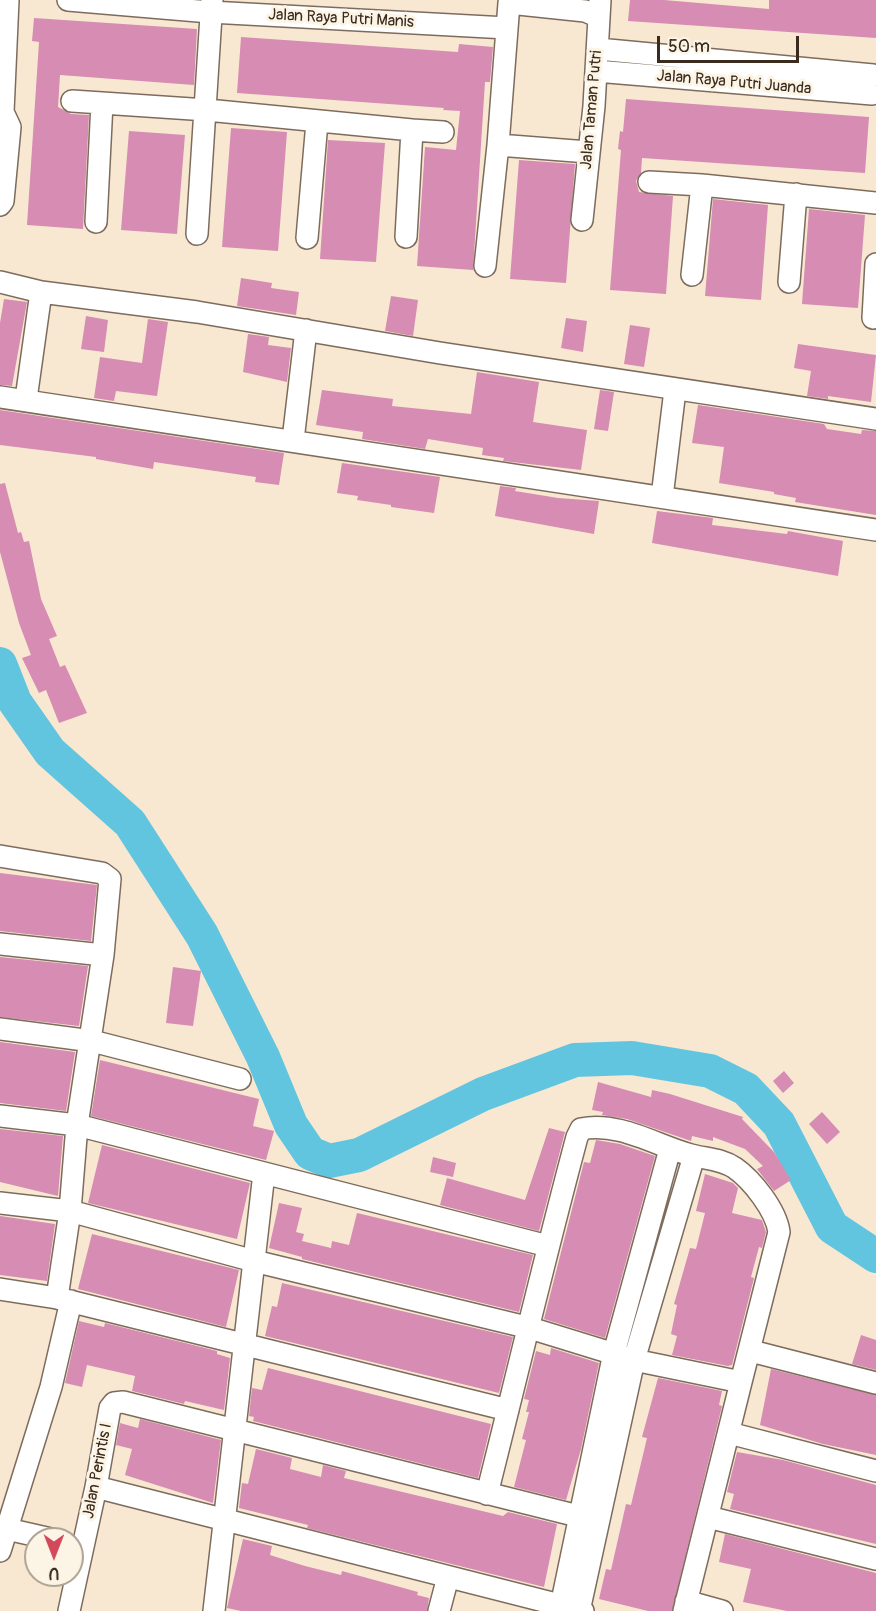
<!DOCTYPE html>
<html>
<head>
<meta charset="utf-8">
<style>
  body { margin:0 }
  #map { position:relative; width:876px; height:1611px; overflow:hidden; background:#f8e8d2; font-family:Pangolin,sans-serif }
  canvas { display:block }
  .north { position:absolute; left:24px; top:1527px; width:60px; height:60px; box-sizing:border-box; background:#fcf5e5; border:2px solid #afa495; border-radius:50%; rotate:180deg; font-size:16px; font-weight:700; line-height:24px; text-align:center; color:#3b2a1e }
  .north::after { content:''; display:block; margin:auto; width:21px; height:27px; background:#d1495b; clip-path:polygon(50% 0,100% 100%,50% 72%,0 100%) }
  .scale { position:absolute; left:657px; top:36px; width:142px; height:27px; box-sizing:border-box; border:3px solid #3b2a1e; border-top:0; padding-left:8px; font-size:18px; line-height:21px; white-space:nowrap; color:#3b2a1e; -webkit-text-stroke:4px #fcf5e5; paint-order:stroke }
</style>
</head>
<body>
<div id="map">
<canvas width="876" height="1611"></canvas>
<div class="north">U</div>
<div class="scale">50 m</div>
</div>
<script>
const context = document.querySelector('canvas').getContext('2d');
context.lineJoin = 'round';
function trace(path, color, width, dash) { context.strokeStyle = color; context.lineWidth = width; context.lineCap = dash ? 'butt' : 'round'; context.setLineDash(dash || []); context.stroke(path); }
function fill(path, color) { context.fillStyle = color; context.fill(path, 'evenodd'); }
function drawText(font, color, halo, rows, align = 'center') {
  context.font = font + ' Pangolin,sans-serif'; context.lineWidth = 6; context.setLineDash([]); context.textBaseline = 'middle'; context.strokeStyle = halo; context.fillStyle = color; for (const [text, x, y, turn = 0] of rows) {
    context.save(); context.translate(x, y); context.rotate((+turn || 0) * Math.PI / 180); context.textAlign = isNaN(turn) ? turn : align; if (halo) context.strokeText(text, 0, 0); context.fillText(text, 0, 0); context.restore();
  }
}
trace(new Path2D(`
  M0 664 15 702 50 752 130 823 202 935 263 1057 291 1125 310 1153 329 1161 359 1155 483 1094 575 1060 632 1058 710 1071 746 1089 779 1124 832 1227 876 1256`), '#62c5e0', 34);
fill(new Path2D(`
  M630 0H664L769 9V0H876V38L628 21Z
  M34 18 197 29 194 85 60 75 58 107 71 114 89 115 83 229 27 225 39 42 32 41Z
  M241 37 458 52 459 44 493 47 490 82H485L473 270 417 266 425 147 456 150 460 111 443 110 444 108 237 93Z
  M626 99 869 117 865 173 642 158 641 173 636 181 639 192 673 196 666 294 610 290 621 150 618 149 620 131 623 132Z
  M231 128 287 132 278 251 222 247Z
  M129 131 185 135 177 234 121 230Z
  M328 140 385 143 376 262 320 259Z
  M519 160 575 164 566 283 510 279Z
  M713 199 768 205 761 300 705 296Z
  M809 209 865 215 858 308 802 304Z
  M241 278 272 283 271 288 299 292 296 315 237 306Z
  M391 296 418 300 413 336 385 331Z
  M4 299 27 302 12 386 0 385V323Z
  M86 316 108 320 104 352 81 349Z
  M566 318 587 321 583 352 561 348Z
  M148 319 168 322 157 396 116 391 114 401 94 398 100 357 142 363Z
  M630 325 650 328 644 367 624 364Z
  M248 334 269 337 268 345 291 348 287 382 243 372Z
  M798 344 876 355 871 402 828 396V399L807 396 811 371 794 368Z
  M477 372 539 382 533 422 587 430 581 470 503 461 504 458 482 455 483 448 428 439 425 449 362 439 363 432 316 425 322 390 393 399 392 406 471 414Z
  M600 390 614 392 608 431 594 429Z
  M698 405 824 424 827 429 861 434 862 430 876 431V515L795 502 796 498 774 494V492L719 483 724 447 692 443Z
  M0 410 284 453 279 485 255 482 256 477 154 462 153 469 96 459V457L0 445Z
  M342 463 440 477 434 513 391 507V505L357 500 358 496 337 493Z
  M5 483 18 533 21 532 24 542 29 541 41 599 57 636 49 639 60 667 65 665 87 713 59 723 46 690 39 693 22 658 31 655 19 623 0 552V484Z
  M500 486 516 488 515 491 558 498 599 501 594 534 495 516Z
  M657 511 713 518 712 525 787 534 788 531 843 541 838 576 652 543Z
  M0 873 97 885 91 941 0 931Z
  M0 957 88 966 79 1026 0 1017Z
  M173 967 201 971 193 1026 166 1023Z
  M0 1042 75 1052 66 1111 0 1103Z
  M100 1060 259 1099 253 1126 274 1131 266 1160 91 1116Z
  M784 1071 794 1083 783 1093 773 1081Z
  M598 1082 651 1097 652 1090 670 1094 743 1117 742 1119 774 1152 791 1180 774 1191 757 1169 763 1166 745 1149 713 1137V1141L692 1136 691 1141 627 1119 602 1115 603 1112 592 1110Z
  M822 1112 840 1132 827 1144 809 1124Z
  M549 1128 565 1132 539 1231 440 1205 447 1178 525 1200Z
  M0 1129 63 1136 58 1196 0 1182Z
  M596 1140 620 1144 655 1156 605 1338 544 1319 584 1162 590 1163Z
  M102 1145 250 1183 237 1239 88 1203Z
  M433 1157 456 1163 453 1177 430 1172Z
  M705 1174 733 1183 738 1188 732 1213 762 1220 766 1232 762 1248 759 1247 751 1277 754 1278 732 1365 728 1366 672 1355 677 1336 671 1334 677 1305 674 1304 690 1248 696 1249 705 1213 696 1211Z
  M279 1203 302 1208 296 1232 304 1234 302 1241 331 1248 332 1241 349 1245 357 1213 533 1255 519 1312 302 1259V1257L269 1248Z
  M0 1216 55 1224 47 1281 0 1275Z
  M92 1234 239 1270 226 1327 78 1289Z
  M282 1283 513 1337 499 1393 265 1336 272 1306 277 1307Z
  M79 1321 104 1327 105 1323 217 1351V1354L230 1358 224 1410 185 1401 184 1404 132 1391 135 1376 87 1365 82 1387 65 1383Z
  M861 1335 876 1340V1370L852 1364Z
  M551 1348 599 1363 581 1449 566 1500 514 1487 526 1440 522 1439 529 1412H526L529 1400 524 1399 536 1351 550 1355Z
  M268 1368 491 1424 478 1478 253 1421 254 1417 249 1416 252 1388 262 1390Z
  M771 1369 876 1395V1455L823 1444 760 1425Z
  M658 1378 722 1391 719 1405 722 1406 672 1611H648L599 1599 606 1569 611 1570 626 1504 631 1505 647 1438 642 1437Z
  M140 1419 221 1440 213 1503 125 1475 132 1449 116 1445 120 1423 138 1428Z
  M256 1449 292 1458 290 1469 321 1477 323 1465 346 1471 344 1478 503 1516 508 1512 557 1524 544 1587 307 1528 308 1525 239 1508 242 1483 248 1484Z
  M737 1452 783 1460 876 1485V1544L730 1509 734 1494 727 1492Z
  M725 1534 876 1573V1611H787L743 1602 751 1569 719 1562Z
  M243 1539 272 1546 270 1555 305 1566 341 1575 342 1571 418 1592 417 1595 429 1598 427 1611H241L227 1608Z`), '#d68cb3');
const minor = new Path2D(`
  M68 0 210 12 507 28
  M598 49 873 75
  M596 71 872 94
  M72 101 207 110 412 130 406 237
  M412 130 443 132
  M588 152 498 145 509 3 585 11 597 16
  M649 182 702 185 876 203
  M0 205 3 201 10 127 3 112 8 0
  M582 220 594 106 600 0
  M96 222 102 103
  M197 234 212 0
  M307 238 317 122
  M485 266 498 145
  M692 275 702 185
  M0 282 41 292 197 312 440 353 876 419
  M789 282 796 194
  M873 318 876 264
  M0 397 876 530
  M26 399 41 292
  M293 440 306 330
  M662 497 675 390
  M0 856 102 873 110 879 103 955 77 1125 70 1211 57 1298 0 1289
  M0 944 103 955
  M0 1029 92 1041 240 1079
  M0 1116 77 1125 264 1173 214 1611
  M264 1173 548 1246
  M0 1203 70 1211 254 1261 530 1328 634 1360 741 1382 779 1232C776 1210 752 1180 735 1168 722 1159 706 1159 691 1155 657 1146 619 1121 581 1129L577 1137C545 1256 517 1375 487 1494
  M57 1298 508 1410
  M751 1351 876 1383
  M729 1433 876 1471
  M96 1487 583 1611
  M708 1517 876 1559
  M7 1529 51 1539
  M0 1551 51 1387 71 1301
  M686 1601 722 1611
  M69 1611 96 1487 110 1408 114 1403 123 1402 578 1516
  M439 1611 448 1577
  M560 1611 614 1353 670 1149
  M579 1611 634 1360 694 1156
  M684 1611 741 1382`);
trace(minor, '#7d6c5d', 24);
trace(minor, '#fff', 21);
drawText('16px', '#3b2a1e', '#fcf5e5', [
  ["Jalan Raya Putri Manis",341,19,3],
  ["Jalan Raya Putri Juanda",734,83,5],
  ["Jalan Taman Putri",592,110,-85],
  ["Jalan Perintis I",98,1471,-79]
]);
</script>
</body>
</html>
